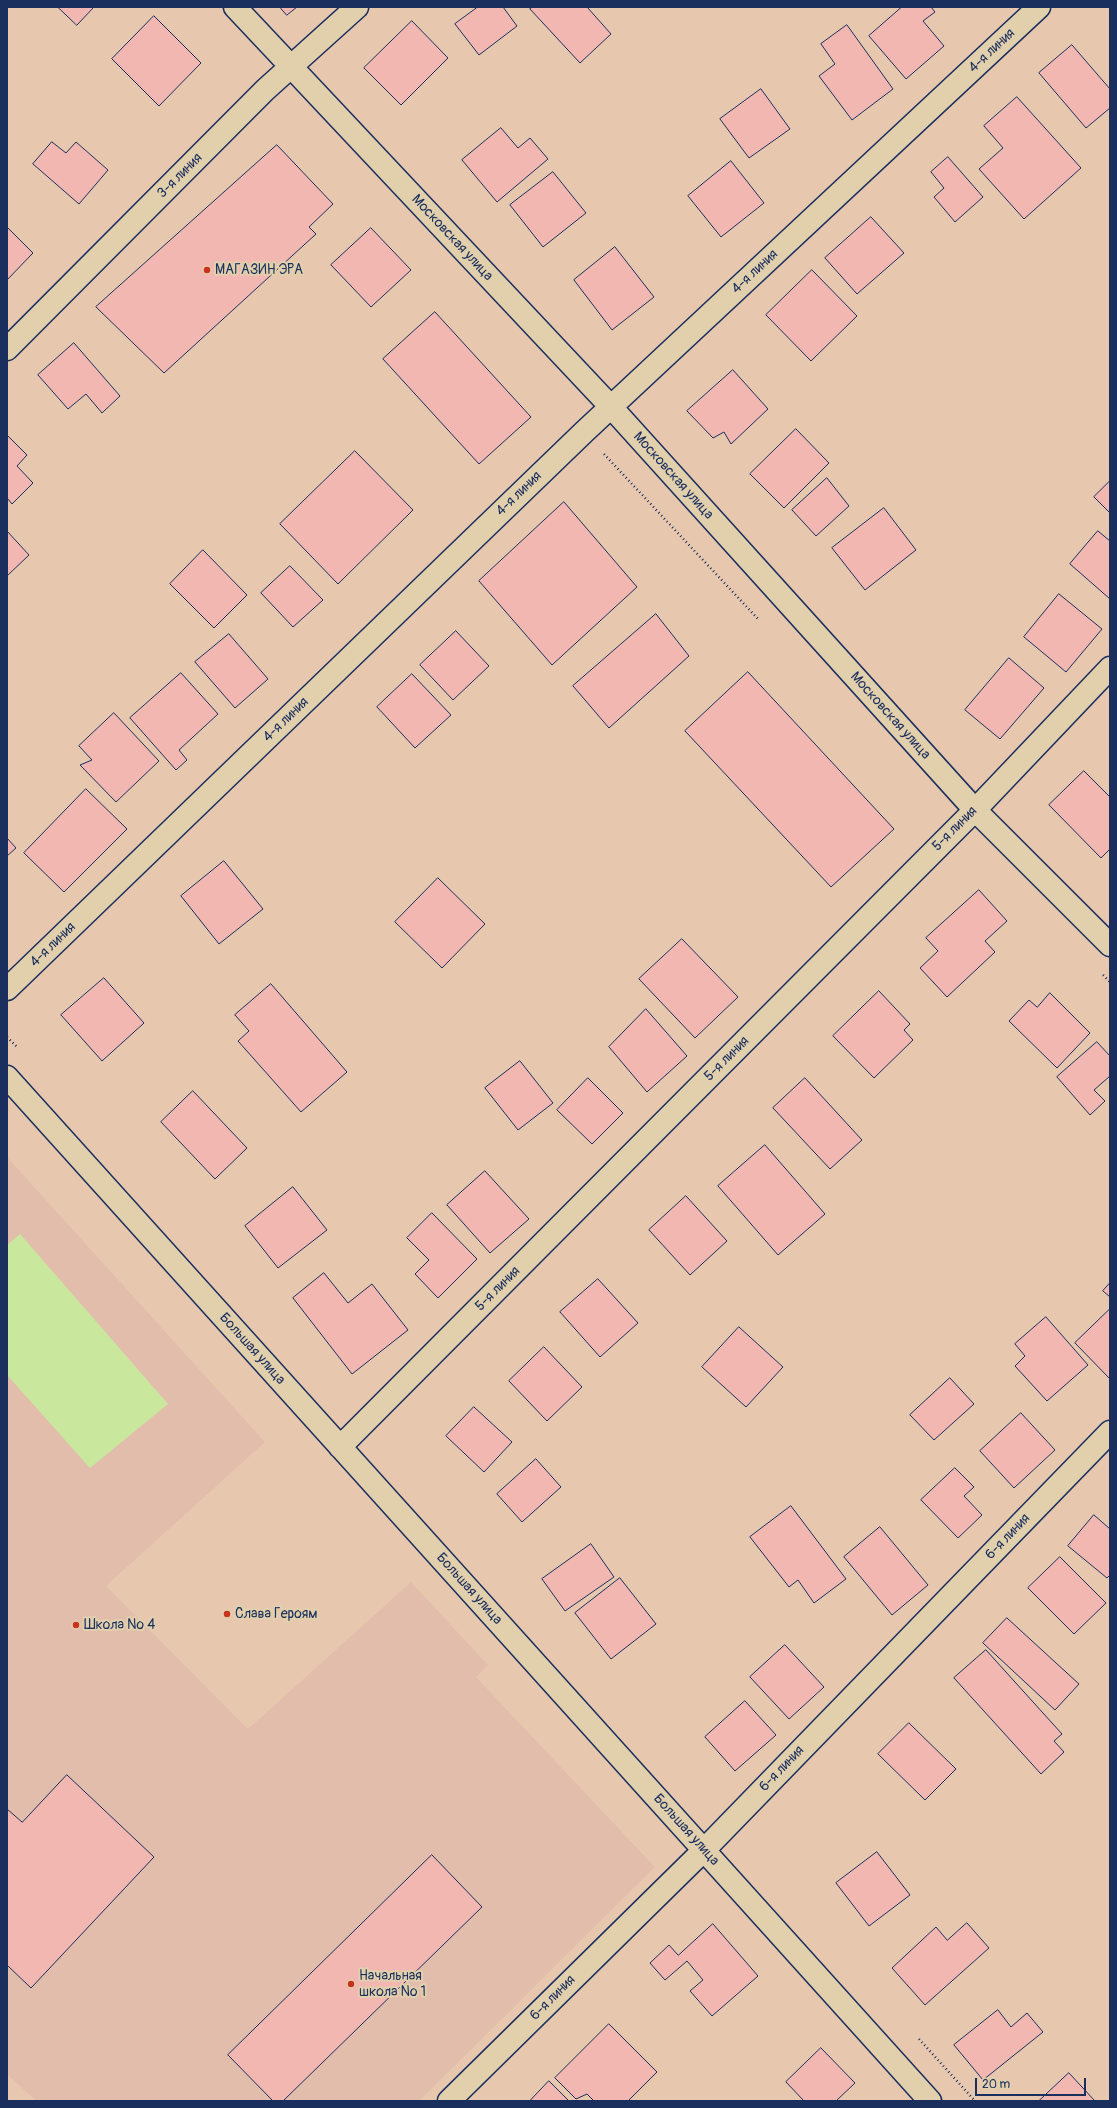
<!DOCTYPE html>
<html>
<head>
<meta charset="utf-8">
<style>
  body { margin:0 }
  #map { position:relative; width:1117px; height:2108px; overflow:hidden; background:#e7c8ae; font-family:Pangolin,sans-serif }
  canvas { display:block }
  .frame { position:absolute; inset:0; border:8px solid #1b2f5e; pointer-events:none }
  .scale { position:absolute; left:975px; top:2078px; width:111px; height:18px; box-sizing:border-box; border:2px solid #1b2f5e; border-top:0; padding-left:5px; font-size:12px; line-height:14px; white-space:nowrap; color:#1b2f5e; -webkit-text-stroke:3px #e2d0ad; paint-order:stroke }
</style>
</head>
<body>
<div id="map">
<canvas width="1117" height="2108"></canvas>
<div class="frame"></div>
<div class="scale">20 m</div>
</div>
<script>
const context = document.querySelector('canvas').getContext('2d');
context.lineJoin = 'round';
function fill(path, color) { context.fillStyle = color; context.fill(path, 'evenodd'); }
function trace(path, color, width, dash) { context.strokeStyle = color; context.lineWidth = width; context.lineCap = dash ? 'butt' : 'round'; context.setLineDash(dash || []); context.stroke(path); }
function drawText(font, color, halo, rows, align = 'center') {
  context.font = font + ' Pangolin,sans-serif'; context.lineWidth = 4; context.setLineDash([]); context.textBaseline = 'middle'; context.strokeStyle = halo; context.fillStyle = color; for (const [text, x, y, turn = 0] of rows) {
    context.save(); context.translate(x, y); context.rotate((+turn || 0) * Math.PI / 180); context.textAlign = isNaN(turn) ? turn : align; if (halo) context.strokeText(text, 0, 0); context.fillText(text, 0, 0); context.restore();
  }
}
fill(new Path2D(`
  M7 1157 265 1442 106 1586 248 1729 411 1582 488 1665 476 1677 655 1867 419 2101H36L7 2074Z`), '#e2bdac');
fill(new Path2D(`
  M20 1234 168 1404 90 1468 7 1375V1245Z`), '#cae79e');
const building = new Path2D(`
  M58 7H94L77 25Z
  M280 7H297L287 15Z
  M478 7H503L517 26 479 55 455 24Z
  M533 7H587L611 34 580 63 530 9Z
  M902 7H931L935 12 923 21 944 46 906 79 869 36Z
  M154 16 201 63 159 106 112 59Z
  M412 21 448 58 401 105 364 68Z
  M847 25 893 89 852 120 819 76 835 64 821 44Z
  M1072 45 1110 89V108L1086 128 1039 73Z
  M761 89 790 129 749 158 720 119Z
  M1017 97 1081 168 1024 219 979 169 1003 148 984 126Z
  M501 128 518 148 530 138 548 159 497 202 462 160Z
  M52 142 66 153 76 142 108 170 79 204 33 164Z
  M277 145 333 204 309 227 316 234 164 373 96 307Z
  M948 157 983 197 955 222 934 197 944 188 931 172Z
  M731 161 764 203 721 237 688 196Z
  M553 172 586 213 543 247 510 205Z
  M871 217 904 253 857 294 825 258Z
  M7 227 33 253 7 280Z
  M371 228 411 270 371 307 331 265Z
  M615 247 654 297 612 330 574 280Z
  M812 270 857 316 811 361 766 315Z
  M435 312 531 417 479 464 383 359Z
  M74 343 120 396 102 413 86 394 68 409 38 375Z
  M733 370 768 409 731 444 724 432 713 438 687 411Z
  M796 429 829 463 784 508 750 474Z
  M7 435 27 455 17 466 33 483 12 504 7 498Z
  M355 451 413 510 338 584 280 524Z
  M827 478 849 506 816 536 792 510Z
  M1110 481V513L1094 497Z
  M564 502 637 587 552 665 479 581Z
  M884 508 916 550 865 590 832 548Z
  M7 531 29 555 7 576Z
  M1098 531 1110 541V599L1070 564Z
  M203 550 247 595 214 628 170 584Z
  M290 566 323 600 293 627 261 593Z
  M1059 594 1102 629 1066 672 1024 637Z
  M656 614 689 656 609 728 573 686Z
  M456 631 489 666 453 700 420 665Z
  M229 634 268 679 235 708 195 662Z
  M1009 658 1044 688 1000 739 965 710Z
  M748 672 894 829 831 887 685 731Z
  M181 673 218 714 179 750 187 760 176 770 130 718Z
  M412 674 451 715 415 748 377 707Z
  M114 713 159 761 116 802 80 765 92 760 79 746Z
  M1084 771 1110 797V849L1101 858 1049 805Z
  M86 789 127 829 64 892 24 853Z
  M7 838 16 848 7 856Z
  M224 861 263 909 219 944 181 896Z
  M438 878 485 924 442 968 395 922Z
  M979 890 1007 921 985 941 995 952 947 997 920 968 938 951 926 938Z
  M682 939 738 997 695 1038 639 979Z
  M104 978 144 1023 102 1061 61 1015Z
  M271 984 347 1072 301 1112 238 1041 249 1031 235 1015Z
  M879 991 910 1024 904 1030 913 1040 874 1078 833 1036Z
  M1050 993 1090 1033 1057 1068 1009 1021 1029 1000 1037 1007Z
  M646 1009 687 1056 647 1092 609 1047Z
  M1097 1042 1110 1056V1076L1094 1090 1105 1101 1090 1115 1057 1077Z
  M520 1061 553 1103 518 1130 485 1088Z
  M588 1078 623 1113 592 1144 557 1110Z
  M805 1078 862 1140 830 1169 773 1108Z
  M193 1091 247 1148 215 1179 161 1122Z
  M765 1145 825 1214 778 1255 718 1186Z
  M485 1171 529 1219 490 1253 447 1205Z
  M293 1187 327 1230 278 1268 245 1226Z
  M686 1196 727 1241 690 1275 649 1230Z
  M432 1213 477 1259 438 1298 415 1274 429 1260 407 1238Z
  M324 1273 348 1303 372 1284 408 1330 352 1374 293 1298Z
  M598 1279 638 1323 600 1357 560 1312Z
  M1110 1283V1297L1103 1291Z
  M1110 1309V1379L1075 1343Z
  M1046 1317 1088 1365 1047 1401 1015 1366 1025 1356 1015 1344Z
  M739 1327 783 1367 746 1407 702 1367Z
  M544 1347 582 1387 547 1421 509 1381Z
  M950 1378 974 1404 934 1440 910 1415Z
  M474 1407 512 1442 484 1472 446 1436Z
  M1021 1413 1055 1450 1014 1488 980 1451Z
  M536 1459 561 1487 522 1522 497 1494Z
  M955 1468 974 1487 964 1496 982 1515 958 1538 921 1500Z
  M791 1506 846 1579 814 1603 798 1580 789 1587 750 1537Z
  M1094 1515 1110 1529V1575L1107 1578 1068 1546Z
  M880 1527 928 1585 892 1615 844 1557Z
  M591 1544 614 1577 565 1611 542 1579Z
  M1060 1557 1106 1603 1074 1634 1028 1588Z
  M620 1578 656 1624 611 1659 575 1613Z
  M1007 1618 1079 1684 1055 1710 983 1643Z
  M785 1645 824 1687 789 1719 750 1677Z
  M986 1650 1062 1734 1054 1741 1064 1752 1041 1774 954 1678Z
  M745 1701 776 1735 735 1771 705 1737Z
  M909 1723 956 1769 925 1800 878 1754Z
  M67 1775 154 1857 31 1988 7 1965V1809L22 1822Z
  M877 1852 910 1895 869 1926 836 1883Z
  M432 1855 482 1907 283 2101H273L228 2055Z
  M967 1923 989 1948 925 2005 892 1968 936 1927 947 1940Z
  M713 1924 758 1976 712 2016 690 1991 703 1980 687 1961 665 1980 650 1963 669 1945 678 1955Z
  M998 2010 1011 2027 1027 2013 1043 2032 983 2080 954 2045Z
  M609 2024 657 2072 628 2101H594L587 2094 576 2099 555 2078Z
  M821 2048 855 2083 836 2101H804L786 2082Z
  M1069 2073 1095 2101H1039Z
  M549 2081 569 2101H530Z`);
fill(building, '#f2b7b0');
trace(building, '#1b2f5e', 1);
const minor = new Path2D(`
  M235 7 612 408 975 810 1110 945
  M7 349 265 90 357 7
  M7 989 584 432 1039 7
  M7 1077 930 2101
  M340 1447 975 810 1110 668
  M449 2101 704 1850 1110 1432`);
trace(minor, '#1b2f5e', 25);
trace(new Path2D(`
  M604 454 759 620
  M1103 975 1110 982
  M7 1037 17 1047
  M919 2039 975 2101`), '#1b2f5e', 2.5, [1, 3]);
trace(minor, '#e2d0ad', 22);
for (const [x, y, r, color] of [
  [207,270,4,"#c8321e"],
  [227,1614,4,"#c8321e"],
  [76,1625,4,"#c8321e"],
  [351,1984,4,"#c8321e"]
]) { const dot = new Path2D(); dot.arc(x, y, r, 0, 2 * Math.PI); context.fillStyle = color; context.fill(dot); trace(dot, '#e2d0ad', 1.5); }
drawText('14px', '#1b2f5e', '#e2d0ad', [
  ["4-я линия",992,51,-43],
  ["3-я линия",180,176,-45],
  ["Московская улица",452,238,47],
  ["4-я линия",755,272,-43],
  ["Московская улица",673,476,48],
  ["4-я линия",519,494,-44],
  ["Московская улица",890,716,48],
  ["4-я линия",286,720,-44],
  ["5-я линия",955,829,-45],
  ["4-я линия",53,945,-44],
  ["5-я линия",727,1059,-45],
  ["5-я линия",498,1289,-45],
  ["Большая улица",252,1349,48],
  ["6-я линия",1008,1537,-46],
  ["Большая улица",469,1589,48],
  ["6-я линия",782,1769,-46],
  ["Большая улица",686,1830,48],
  ["6-я линия",553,1998,-45]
]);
drawText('14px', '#1b2f5e', '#e2d0ad', [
  ["МАГАЗИН ЭРА",215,270],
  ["Слава Героям",235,1614],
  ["Школа № 4",84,1625],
  ["Начальная",359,1976],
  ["школа № 1",359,1992]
], 'left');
</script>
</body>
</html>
